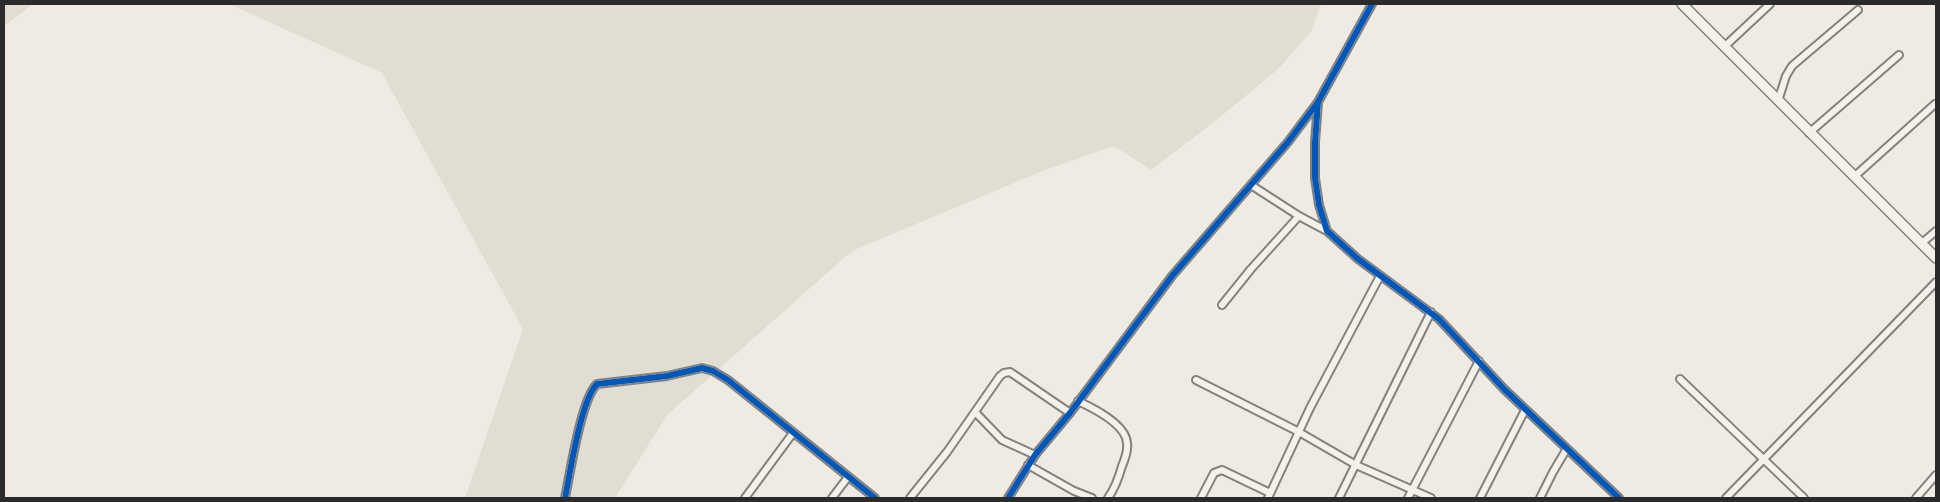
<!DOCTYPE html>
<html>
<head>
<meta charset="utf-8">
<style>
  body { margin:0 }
  #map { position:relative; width:1940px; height:502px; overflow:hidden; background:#efebe3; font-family:"Gochi Hand",sans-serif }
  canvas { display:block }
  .frame { position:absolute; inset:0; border:5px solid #2b2b2b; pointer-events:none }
</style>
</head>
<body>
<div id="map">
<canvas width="1940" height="502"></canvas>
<div class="frame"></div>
</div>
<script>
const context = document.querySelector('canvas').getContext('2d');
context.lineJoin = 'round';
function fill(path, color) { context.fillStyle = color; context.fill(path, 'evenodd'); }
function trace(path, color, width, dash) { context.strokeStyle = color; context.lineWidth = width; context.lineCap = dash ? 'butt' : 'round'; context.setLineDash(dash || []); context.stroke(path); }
fill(new Path2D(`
  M4 4H33L4 26Z
  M229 4H1321L1311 32 1277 70 1219 118 1151 170 1114 146 1045 170 852 251 667 415 615 498H465L523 329 382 73Z`), '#e1ddd2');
const minor = new Path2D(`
  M1724 47 1770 4
  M1778 101 1786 76 1792 66 1858 10
  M1318 103 1315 142V178L1319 205 1327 231 1358 259 1439 319 1504 389 1619 498
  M1809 133 1899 55
  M1855 176 1935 104
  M1251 185 1299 216 1327 231
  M1922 243 1936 231
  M1222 305 1251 269 1299 216
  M1680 379 1804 498
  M1196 380 1299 432 1356 465 1431 498
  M1078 401C1093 408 1126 424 1127 443 1128 450 1125 459 1122 466 1119 477 1115 488 1108 498
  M975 412 1002 440 1035 455
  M1028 465 1074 491 1092 498
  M565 498C570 474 581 399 597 384L667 376 702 368 713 371 728 380 875 498
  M745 498 793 433
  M832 498 848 477
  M910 498 947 452 1000 376 1004 373 1010 372 1070 413
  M1008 498 1035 455 1070 413 1172 276 1288 142 1318 102 1372 4
  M1201 498 1214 473 1222 470 1270 493
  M1268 498 1310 408 1380 276
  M1339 498 1431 312
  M1408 498 1479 361
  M1480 498 1525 410
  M1540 498 1553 472 1566 450
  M1726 498 1936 282
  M1916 498 1936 475`);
const secondary = new Path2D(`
  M1682 4 1936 258`);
trace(minor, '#83817e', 10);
trace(secondary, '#83817e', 12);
trace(minor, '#f4f1eb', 6);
trace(secondary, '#f4f1eb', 9);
trace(new Path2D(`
  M1318 102 1315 142V178L1319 205 1327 231 1358 259 1439 319 1504 389 1619 498
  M565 498C570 474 581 399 597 384L667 376 702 368 713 371 728 380 875 498
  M1008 498 1035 455 1070 413 1172 276 1288 142 1318 102 1372 4`), '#0057b8', 6);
</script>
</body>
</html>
